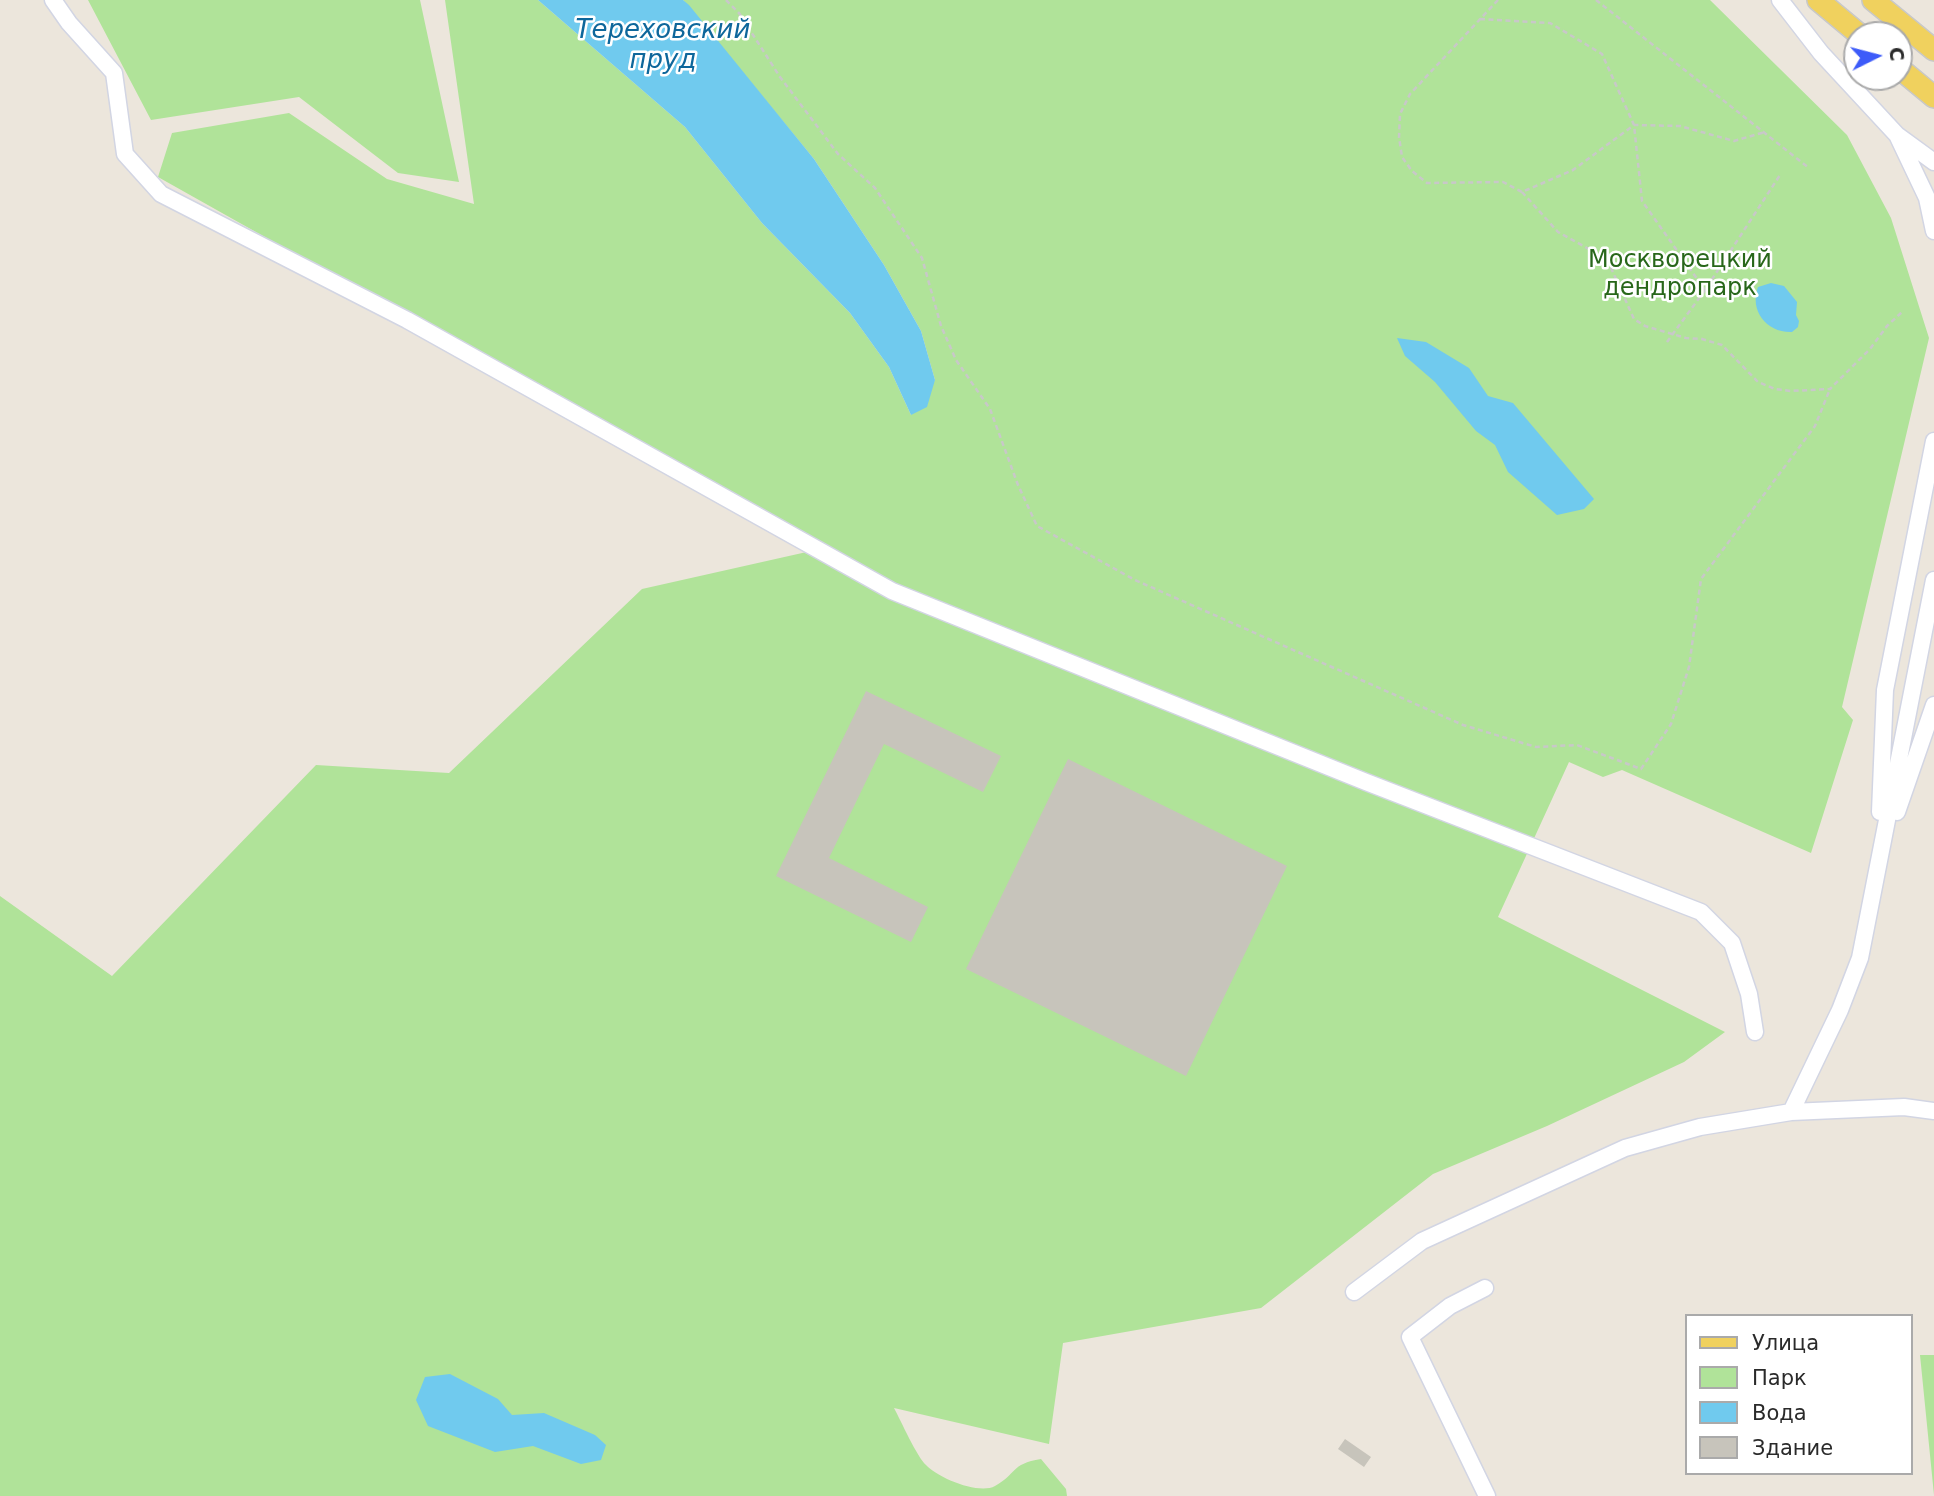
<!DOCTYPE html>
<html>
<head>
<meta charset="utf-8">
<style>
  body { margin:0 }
  #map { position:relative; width:1934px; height:1496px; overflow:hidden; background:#ece6dc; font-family:"DejaVu Sans",sans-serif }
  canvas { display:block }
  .legend { position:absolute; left:1685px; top:1314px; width:228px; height:161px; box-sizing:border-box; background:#fff; border:2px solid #aaa; margin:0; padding:9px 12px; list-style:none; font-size:21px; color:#2a2a2a }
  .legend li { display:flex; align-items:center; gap:14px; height:35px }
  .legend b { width:35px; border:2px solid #aaa }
  .north { position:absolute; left:1843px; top:21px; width:70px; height:70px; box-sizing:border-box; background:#fff; border:2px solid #aaa; border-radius:50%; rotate:84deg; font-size:19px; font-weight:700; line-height:28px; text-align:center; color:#2a2a2a }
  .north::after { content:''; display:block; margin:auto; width:24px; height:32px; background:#3d5bf9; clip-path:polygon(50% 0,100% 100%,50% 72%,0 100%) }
</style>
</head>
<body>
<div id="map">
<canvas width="1934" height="1496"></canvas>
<ul class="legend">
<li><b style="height:9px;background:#f0d15e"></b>Улица</li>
<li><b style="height:19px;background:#b0e399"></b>Парк</li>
<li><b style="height:19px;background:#70caee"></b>Вода</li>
<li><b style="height:19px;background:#c7c4bb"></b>Здание</li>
</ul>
<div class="north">С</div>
</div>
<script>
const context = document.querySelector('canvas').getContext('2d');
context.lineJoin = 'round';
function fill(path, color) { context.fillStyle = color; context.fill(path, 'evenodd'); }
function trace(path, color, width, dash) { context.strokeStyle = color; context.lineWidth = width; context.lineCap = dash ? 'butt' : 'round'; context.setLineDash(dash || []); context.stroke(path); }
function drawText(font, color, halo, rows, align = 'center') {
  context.font = font + ' "DejaVu Sans",sans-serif'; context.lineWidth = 5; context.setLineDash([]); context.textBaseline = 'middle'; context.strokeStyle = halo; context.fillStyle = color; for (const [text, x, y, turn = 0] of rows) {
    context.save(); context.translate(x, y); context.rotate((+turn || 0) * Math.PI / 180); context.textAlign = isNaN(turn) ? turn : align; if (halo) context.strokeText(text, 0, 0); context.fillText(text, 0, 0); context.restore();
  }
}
fill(new Path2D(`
  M88 0H420L459 182 398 173 299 97 151 120Z
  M445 0H538L685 127 762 223 850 313 889 367 911 415 935 380 921 331 884 265 814 159 683 0H1710L1847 135 1891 218 1929 338 1842 707 1853 720 1811 853 1622 770 1603 777 1569 762 1498 917 1725 1032 1684 1062 1547 1126 1433 1174 1261 1308 1063 1343 1049 1444 894 1408C901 1421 917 1457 926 1465 938 1478 979 1495 995 1486 1017 1474 1010 1464 1041 1459L1066 1489 1067 1496H0V896L112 976 316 765 449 773 642 589 820 549 158 177 172 133 289 113 387 179 474 204Z
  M1920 1355H1934V1495Z`), '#b0e399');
fill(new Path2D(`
  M538 0H683L689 5 814 159 884 265 921 331 935 380 927 407 911 415 889 367 850 313 762 223 685 127Z
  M1771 283 1784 286 1797 302 1796 315 1799 321 1798 327 1792 332C1767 333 1749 311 1758 287Z
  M1397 338 1426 342 1469 368 1488 396 1513 403 1594 499 1584 509 1557 515 1508 472 1495 445 1476 431 1435 382 1405 356Z
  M450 1374 498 1399 512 1415 544 1413 595 1435 606 1445 601 1460 581 1464 533 1446 495 1452 428 1426 416 1400 425 1377Z`), '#70caee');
fill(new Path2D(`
  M866 691 1001 756 983 792 884 744 829 858 928 907 911 942 776 876Z
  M1068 759 1287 866 1186 1076 966 969Z
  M1345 1439 1371 1457 1364 1467 1338 1449Z`), '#c7c4bb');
const minor = new Path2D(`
  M53 0 69 23 114 73 125 154 161 194 407 320 892 591 1366 782 1701 912 1732 943 1749 994 1755 1032
  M1780 0 1821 53 1897 135 1934 162
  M1898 137 1927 198 1934 231
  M1880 812 1885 690 1934 441
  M1897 812 1934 705
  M1791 1112 1840 1010 1860 958 1934 580
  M1485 1288 1450 1306 1410 1337 1487 1496
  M1354 1292 1422 1241 1625 1148 1700 1127 1791 1112 1904 1107 1934 1111`);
const major = new Path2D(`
  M1818 0 1860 35
  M1873 0 1934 50
  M1899 68 1934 97`);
trace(minor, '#d2d5e3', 19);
trace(major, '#c8c8c8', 24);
trace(new Path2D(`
  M726 0 739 13 780 77 838 154 875 188 922 258 941 326 956 360 990 409 1018 485 1037 526 1135 580 1463 725 1536 747 1577 745 1641 769 1671 724 1689 667 1701 579 1815 426 1830 389
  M1498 0 1410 94 1400 114 1399 137 1402 157 1412 171 1427 183 1503 182 1522 192 1573 170 1634 125 1680 126 1734 141 1765 132
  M1596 0 1809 168
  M1480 19 1550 23 1602 54 1634 125 1642 201 1705 290
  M1522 192 1558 232 1607 259 1634 319 1645 326 1672 334 1686 338 1702 339 1722 345 1758 382 1775 389 1791 391 1830 389 1870 349 1887 326 1902 312
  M1667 342 1705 290 1780 175`), '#c8c8c8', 2.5, [5, 3.5]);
trace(minor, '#fff', 16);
trace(major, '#f0d15e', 21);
drawText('24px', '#28671a', '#fff', [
  ["Москворецкий",1680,261],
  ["дендропарк",1680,289]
]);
drawText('italic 26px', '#0e679b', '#fff', [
  ["Тереховский",663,31],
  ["пруд",663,61]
]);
</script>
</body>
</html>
